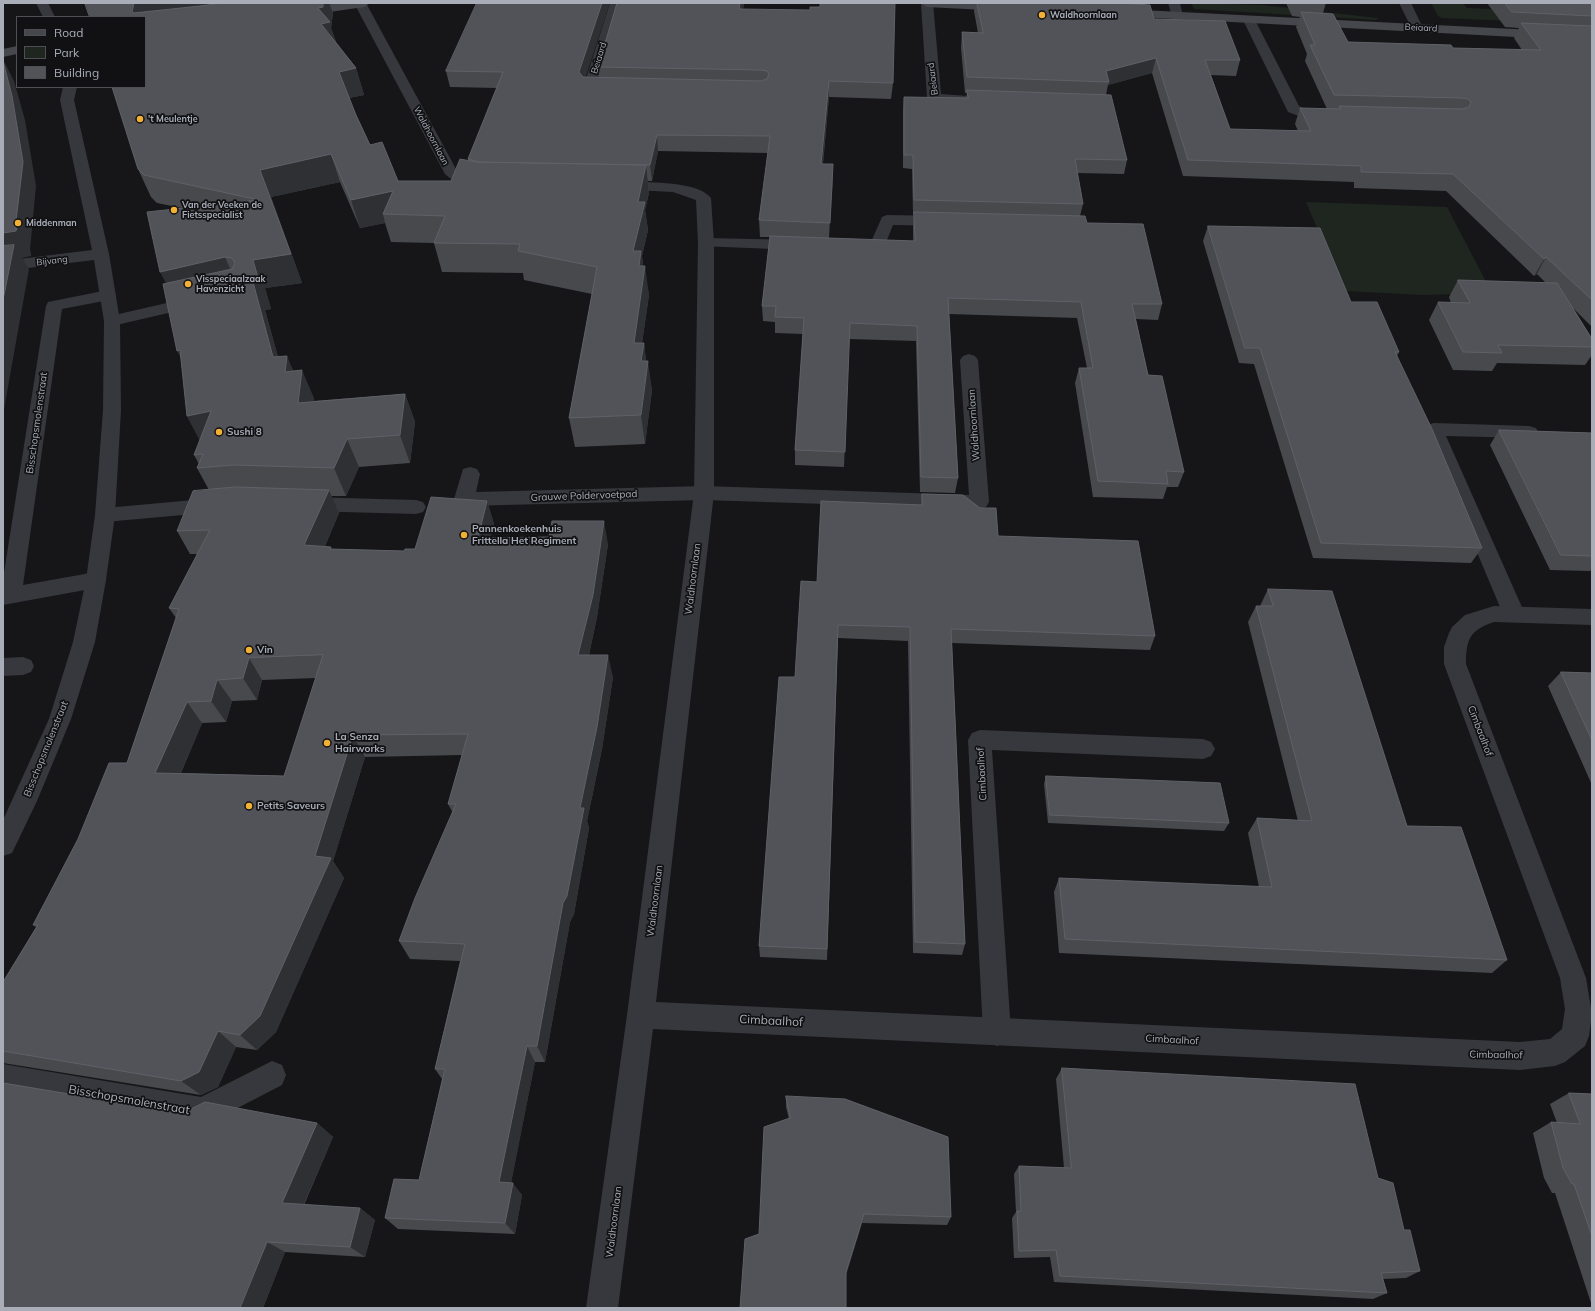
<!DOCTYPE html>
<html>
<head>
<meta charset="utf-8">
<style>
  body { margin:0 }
  #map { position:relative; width:1595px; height:1311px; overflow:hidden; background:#161618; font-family:Mulish,sans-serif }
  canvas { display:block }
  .frame { position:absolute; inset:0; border:4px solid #a8adb8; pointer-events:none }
  .legend { position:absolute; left:16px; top:16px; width:130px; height:72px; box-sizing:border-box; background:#111113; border:1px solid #4d4f55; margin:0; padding:5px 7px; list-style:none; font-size:12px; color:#a8adb8 }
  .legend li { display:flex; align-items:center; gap:8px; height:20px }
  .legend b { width:20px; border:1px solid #4d4f55 }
</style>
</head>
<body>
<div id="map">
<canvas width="1595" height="1311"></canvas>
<div class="frame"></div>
<ul class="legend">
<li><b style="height:5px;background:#45474d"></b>Road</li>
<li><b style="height:11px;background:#1e261f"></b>Park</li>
<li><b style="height:11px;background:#525359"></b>Building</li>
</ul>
</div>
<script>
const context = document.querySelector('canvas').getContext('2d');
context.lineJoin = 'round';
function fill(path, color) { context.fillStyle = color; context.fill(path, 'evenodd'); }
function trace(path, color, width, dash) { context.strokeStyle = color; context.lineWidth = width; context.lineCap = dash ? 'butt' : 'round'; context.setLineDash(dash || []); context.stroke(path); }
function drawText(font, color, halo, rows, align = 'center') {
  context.font = font + ' Mulish,sans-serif'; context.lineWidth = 3.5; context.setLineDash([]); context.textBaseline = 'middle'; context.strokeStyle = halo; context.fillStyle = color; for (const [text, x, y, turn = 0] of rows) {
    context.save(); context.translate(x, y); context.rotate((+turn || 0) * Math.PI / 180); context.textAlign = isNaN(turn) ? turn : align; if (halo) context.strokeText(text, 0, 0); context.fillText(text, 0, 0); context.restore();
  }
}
fill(new Path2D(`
  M1191 3 1262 5 1378 18 1376 20 1194 9Z
  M1431 3H1463L1467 8 1592 13 1559 23 1442 18 1438 16Z
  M1306 202 1447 207 1492 293 1424 295 1344 291Z`), '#1e261f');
fill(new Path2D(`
  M610 3H622L598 84 613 86 615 89 613 92 585 91 583 88Z
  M921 3H933L941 94 968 96 970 99 968 102H934L929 101 927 98Z
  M1168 3H1180L1183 16 1181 19H1173Z
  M1249 16 1255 20 1299 106 1312 112 1334 113 1336 116 1334 119 1310 120 1288 112 1243 20Z
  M887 215 944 216 949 218 952 221 949 224 944 226 893 225 883 250 877 252 849 249 847 246 849 243 871 242 882 217Z
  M706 238 798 240 804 242 806 245 804 248 798 250 700 246 698 243 700 240Z
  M108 290 114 291 116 295 114 299 62 309 23 585 96 572 103 574 106 580 103 586 96 588 3 605V579L46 306 48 302Z
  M197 296 203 297 205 301 203 305 112 326 106 325 104 321 106 317Z
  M969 354 975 356 978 360 989 502 986 507 979 509 704 500 464 506 457 504 454 499 463 469 470 467 477 469 480 474 476 492 704 486 969 495 960 360 963 356Z
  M1434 423 1529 426 1536 428 1538 432 1536 436 1529 438 1446 436 1525 614 1522 620 1514 622 1506 620 1503 614 1425 429 1427 425Z
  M306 497 416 500 423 502 426 507 423 512 416 514 306 511 299 509 296 504 299 499Z
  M216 498 223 500 226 505 223 510 216 512 105 522 98 520 95 515 98 510 105 508Z
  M980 730 1203 739 1211 742 1215 749 1211 756 1203 759 992 750 1011 1032 1007 1042 997 1046 987 1042 983 1032 968 740 972 733Z
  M272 1061 282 1065 286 1075 282 1085 203 1126 3 1092V1064L201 1097Z`), '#37383d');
fill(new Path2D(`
  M36 3H48L55 17H43Z
  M354 3H366L456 169 466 175 486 181 488 184 486 187C473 190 454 183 445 174Z
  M1399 3H1411L1423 28 1421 31H1413Z
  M63 87H77L74 100 109 254 120 321 121 410 115 515 106 580 95 642 71 719 37 801 12 853 3 856V820L49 719 73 642 86 580 95 515 103 410 104 321 94 260 3 271V261L92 250 60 100Z
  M619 182C640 182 698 180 711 198L714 243V493L656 1002 1520 1042 1550 1039 1562 1029 1565 1009 1560 978 1444 664V647L1449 633 1452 627 1465 615 1494 606 1592 609V625L1494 622C1470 630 1466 639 1466 664L1586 978 1592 1014 1589 1036 1585 1046 1565 1062 1555 1066 1520 1070 653 1029 618 1308H586L627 1015 694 493 698 243 696 200 673 192 614 189 612 186 614 183Z
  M23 657 31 660 34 666 31 672 23 675 3 676V658Z`), '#37383d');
fill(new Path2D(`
  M339 3H370L364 7 302 16 296 12 302 8Z
  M921 3H998L1008 4 1010 7 1004 11 927 7Z
  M1122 9 1592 33V41L1118 16 1116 13 1118 10Z
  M17 46V54L3 57V49Z`), '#45474d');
fill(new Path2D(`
  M329 3 333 13 331 28 336 42 356 68 364 95 349 98 356 115 370 145 398 181H451L468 160V159L497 88 450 87 446 71 477 3 585 77H599L598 67 617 3H744L743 9 893 83 891 99 829 97 823 164H833L829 238 913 241V227L914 214H913L912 169 903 168V110L904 97 966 98 967 93H965L961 48 962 32 978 33 974 11 975 3H1145L1144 4 1154 19 1240 60 1236 76 1211 75 1230 129 1298 131 1295 124 1300 108 1327 109 1305 61 1307 54 1296 27 1300 17 1292 16 1286 3H1326L1323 13 1348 42 1453 48 1522 50 1514 38 1519 28 1505 27 1487 3H1592V327L1573 308 1592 339V355L1585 365 1497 363 1492 371 1453 370 1429 320 1438 302 1451 303 1449 297 1458 280 1546 283 1537 274 1534 276 1446 191 1354 188V182L1183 176 1152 73 1108 85 1106 95 1127 160 1124 174 1077 173 1083 204 1080 216 1162 304 1158 320 1136 319 1148 375 1184 472 1178 487H1167L1163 499 1093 497 1075 383 1079 368H1087L1077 318 949 314 958 478 955 493 920 492 916 341 849 339 844 467 795 465V450L803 334 775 333V322L763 321 762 306 770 237H760L759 220 768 153 658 151 652 181H648L649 193 645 210 648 230 642 256 643 266 649 295 642 343H644L646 361 652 390 645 444 575 447 569 418 592 294 524 280 523 273 442 272 434 243 391 242 385 223 360 228 340 182 271 197 302 283 265 288 271 309 265 310 278 357 294 371 314 398 313 401 405 394 415 422 410 463 359 467 346 496H331L339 513 325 546 332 549 404 551 415 549 487 501 494 524 490 537 608 544 597 617 589 655 613 677 602 749 587 821 589 828 574 914 570 922 545 1062H535L511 1182 522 1195 515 1234 398 1229 385 1218 419 1180 442 1079 435 1069 460 961 410 959 399 941 453 813 448 804 462 755 365 757 333 861 344 878 276 1032 257 1050 236 1047 218 1087 201 1095 3 1063V982L36 927 33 925 127 763 176 618 169 608 197 554H190L177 531 209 490 197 468 199 464 194 455 200 440 187 416 181 359 166 284 182 208 157 203 151 197 138 169ZM316 678 284 776 181 773 202 723 226 722 232 701 257 700 262 680Z
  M1208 226 1351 302 1399 352 1397 356 1482 548 1471 563 1313 558 1254 364 1239 363 1203 241Z
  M1499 430 1592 433V569L1590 571 1550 570 1490 445Z
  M922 494 998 536 1155 636 1150 650 952 643 965 944 962 955 913 953 908 641 838 638 827 960 760 957 759 946 795 677 817 582 921 505Z
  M1268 589 1407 826 1507 960 1492 973 1059 953 1054 892 1059 878 1259 887 1248 833 1257 818 1298 821 1248 622 1256 606H1260Z
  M1561 672 1592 673V785L1548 686Z
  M1046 776 1229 823 1224 831 1048 823 1044 784Z
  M1062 1068 1378 1178 1404 1230 1420 1271 1406 1278 1383 1279 1387 1293 1373 1299 1054 1282 1050 1257 1014 1258 1012 1218 1016 1212 1014 1174 1019 1166 1064 1168 1056 1079Z
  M1569 1093 1592 1094V1306L1555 1193H1552L1544 1178 1533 1133 1551 1122 1557 1123 1550 1104Z
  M786 1096 951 1217 947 1225 862 1223 846 1275 759 1234 789 1119 786 1107Z
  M183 1113 317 1123 333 1137 304 1205 360 1208 375 1220 365 1257 285 1252 263 1308Z`), '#47494d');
fill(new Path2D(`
  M134 3H330H329L333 13 331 28 338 49 321 24 318 8 134 17 132 12Z
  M602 3H610L582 88 579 72Z
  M740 3H744L740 24 739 9Z
  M1156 58 1152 73 1108 85 1109 82 1106 71Z
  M3 59 14 81 25 120 36 186 30 250 31 253V256L22 258 29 269 3 415Z
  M356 68 364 95 348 98 339 72Z
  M829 81V97L821 181V164Z
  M657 135 658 151 652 181 650 165Z
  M331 154 340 182 271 197 302 283 265 288 271 309 265 310 286 386 273 357 253 282V260L260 170Z
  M833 164V181L829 239 830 223Z
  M646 165 649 193 645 210 648 230 642 256 644 275 645 266 649 295 638 371 634 343 633 251 638 202Z
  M393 191 383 214 385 223 360 228 351 200Z
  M225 257 238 286 175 300 160 272Z
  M1546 257 1537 274 1534 276 1544 259Z
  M644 343 647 370 648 361 652 390 645 444 641 415V361Z
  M180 350 192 379 177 351Z
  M287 356 299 384 285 372Z
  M302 370 314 398 310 431 298 403Z
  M405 394 415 422 410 463 400 435Z
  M211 411 202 445 187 416Z
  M347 439 359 467 346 496 334 468Z
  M329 490 339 513 315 568 304 545Z
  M487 501 494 524 485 561 478 538Z
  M604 521 608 544 597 617 584 677 578 655Z
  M608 655 613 677 602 749 587 821 589 828 574 914 570 922 545 1062 537 1046 563 903 580 808Z
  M249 658 262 680 257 700 243 678Z
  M217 680 232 701 226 722 211 701Z
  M187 702 202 723 172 793 155 773Z
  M353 735 365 757 333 861 344 878 276 1032 257 1050 240 1035 315 856Z
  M218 1031 236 1047 218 1087 201 1095 181 1081Z
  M527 1046 535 1062 509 1194 499 1182Z
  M317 1123 333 1137 299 1215 282 1203Z
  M513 1183 522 1195 515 1234 505 1223Z
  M360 1208 375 1220 365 1257 350 1247Z
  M864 1214 862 1223 845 1279 846 1272Z
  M267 1242 285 1252 263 1308H240Z`), '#2f3033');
const building = new Path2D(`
  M85 3H134L132 12 134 13 200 6 223 3H323V7L318 8 330 22 321 24 356 68 339 72 356 115 370 145 382 142 398 181H451L460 159 476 162 646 165 638 202H645L633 251H641L639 266H645L634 343H644L641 361H648L641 415 569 418 597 267 518 251 520 244 434 243 445 216 383 214 393 191 351 200 331 154 260 170 291 254 253 260 259 281 253 282 273 357 287 356 285 372 302 370 298 403 405 394 400 435 347 439 334 468 233 465 197 468 203 454 194 455 211 411 187 416 180 350 177 351 163 284 232 269 235 263 232 258 225 257 160 272 147 212 259 200 144 175 138 169 112 87H145V17H90Z
  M477 3H602L579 72 583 77 761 81 767 79 769 74 767 71 761 70 598 67 617 3H740L739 9 810 10V7H820V3H895L893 83 829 81 821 164H833L830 223 759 220 770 136 657 135 650 165 478 162 468 159 503 72 446 71Z
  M977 3H1118L1150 5 1154 19 1225 21 1240 60H1205L1230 129 1311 131 1300 108 1341 109 1339 106 1462 109 1469 107 1471 102 1468 99 1462 98 1334 95 1310 45H1315L1301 12 1333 14 1348 42 1451 45 1453 48 1541 50 1521 23 1592 26V300L1546 257 1544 259 1453 174 1361 172V166L1188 160 1156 58 1106 71 1109 82 967 77 962 32 983 33Z
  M1505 3H1592V16L1512 12Z
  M3 61 12 96 23 162 15 229 17 228 16 231 3 233Z
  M967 90 1111 95 1127 160 1075 159 1083 204 914 200 913 155H904V97L968 98Z
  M914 212 1085 216 1087 223 1143 224 1162 304H1132L1148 375 1162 376 1184 472 1166 471 1168 484 1098 481 1079 368H1093L1081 302 948 298 958 478 921 477 917 326 850 323 845 452 795 450 804 318 775 317 776 306H762L770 236 915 241Z
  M1208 226 1320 228 1351 302H1377L1399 352H1395L1432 429 1482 548 1321 543 1260 348H1245Z
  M14 245 3 300V246Z
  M1458 280 1557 283 1592 339V347L1498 345 1502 353 1463 352 1438 302 1470 303Z
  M1499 430 1592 433V556L1561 555Z
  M236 487 329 490 304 545 331 547 330 549 404 551 405 549H415L431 497 487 501 478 538 549 537 552 521H604L593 595 578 655H608L597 727 580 808H584L567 896 563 903 537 1046H527L499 1182 513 1183 505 1223 385 1218 394 1179 419 1180 445 1069H435L465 944 399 941 415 898 456 804H448L468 734 353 735 315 856 331 858 260 1016 240 1035 218 1031 199 1072 181 1081 3 1051V982L38 925H33L78 839 109 763H127L179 609 169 608 210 530 177 531 193 491ZM323 655 284 776 155 773 187 702 211 701 217 680 243 678 249 658Z
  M922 494 963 495 980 508H996L998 536 1138 541 1155 636 951 629 965 944 915 942 910 627 838 625 827 949 759 946 779 677H795L801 581 817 582 821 501 922 505Z
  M1268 589 1332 591 1407 826 1461 827 1507 960 1065 939 1059 878 1272 887 1257 818 1312 821 1256 606H1273Z
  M1561 672 1592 673V740Z
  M1046 776 1220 783 1229 823 1050 815Z
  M1062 1068 1355 1084 1378 1178 1393 1183 1404 1230H1410L1420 1271 1381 1273 1387 1293 1060 1276 1056 1250 1019 1251 1017 1211H1021L1019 1166 1071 1168Z
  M3 1083 183 1113 205 1102 317 1123 282 1203 360 1208 350 1247 267 1242 240 1308H3Z
  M1569 1093 1592 1094V1236L1574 1184H1572L1563 1168 1551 1122 1580 1124Z
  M786 1096 845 1099 948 1137 951 1217 864 1214 846 1272V1308H740L745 1239 759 1234 764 1127 790 1118Z`);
fill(building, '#525359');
trace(building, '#5f6168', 1);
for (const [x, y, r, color] of [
  [1042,15,4,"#f2b134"],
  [140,119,4,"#f2b134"],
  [174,210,4,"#f2b134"],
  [18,223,4,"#f2b134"],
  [188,284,4,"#f2b134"],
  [219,432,4,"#f2b134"],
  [464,535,4,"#f2b134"],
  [249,650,4,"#f2b134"],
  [327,743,4,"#f2b134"],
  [249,806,4,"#f2b134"]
]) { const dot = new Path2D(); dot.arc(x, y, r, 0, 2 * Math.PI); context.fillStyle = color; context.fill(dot); trace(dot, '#111113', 1.5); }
drawText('bold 9px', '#a8adb8', '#111113', [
  ["Waldhoornlaan",1050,15],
  ["'t Meulentje",148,119],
  ["Van der Veeken de",182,205],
  ["Fietsspecialist",182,215],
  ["Middenman",26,223],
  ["Visspeciaalzaak",196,279],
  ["Havenzicht",196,289]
], 'left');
drawText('9px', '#a8adb8', '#111113', [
  ["Beiaard",1421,28,3],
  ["Beiaard",599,58,-73],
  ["Beiaard",933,79,-97],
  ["Waldhoornlaan",431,136,62],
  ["Bijvang",52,261,-7]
]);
drawText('10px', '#a8adb8', '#111113', [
  ["Bisschopsmolenstraat",37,423,-82],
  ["Waldhoornlaan",974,425,-94],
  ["Grauwe Poldervoetpad",584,496,-2],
  ["Waldhoornlaan",693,579,-83],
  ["Cimbaalhof",1480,731,69],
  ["Bisschopsmolenstraat",46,749,-68],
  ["Cimbaalhof",982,774,-93],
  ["Waldhoornlaan",655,901,-83],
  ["Cimbaalhof",1172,1040,3],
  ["Cimbaalhof",1496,1055,1],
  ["Waldhoornlaan",614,1222,-83]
]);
drawText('bold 10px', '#a8adb8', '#111113', [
  ["Sushi 8",227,432],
  ["Pannenkoekenhuis",472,529],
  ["Frittella Het Regiment",472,541],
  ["Vin",257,650],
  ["La Senza",335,737],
  ["Hairworks",335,749],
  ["Petits Saveurs",257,806]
], 'left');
drawText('12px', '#a8adb8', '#111113', [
  ["Cimbaalhof",771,1021,3],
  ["Bisschopsmolenstraat",129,1100,10]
]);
</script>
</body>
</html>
